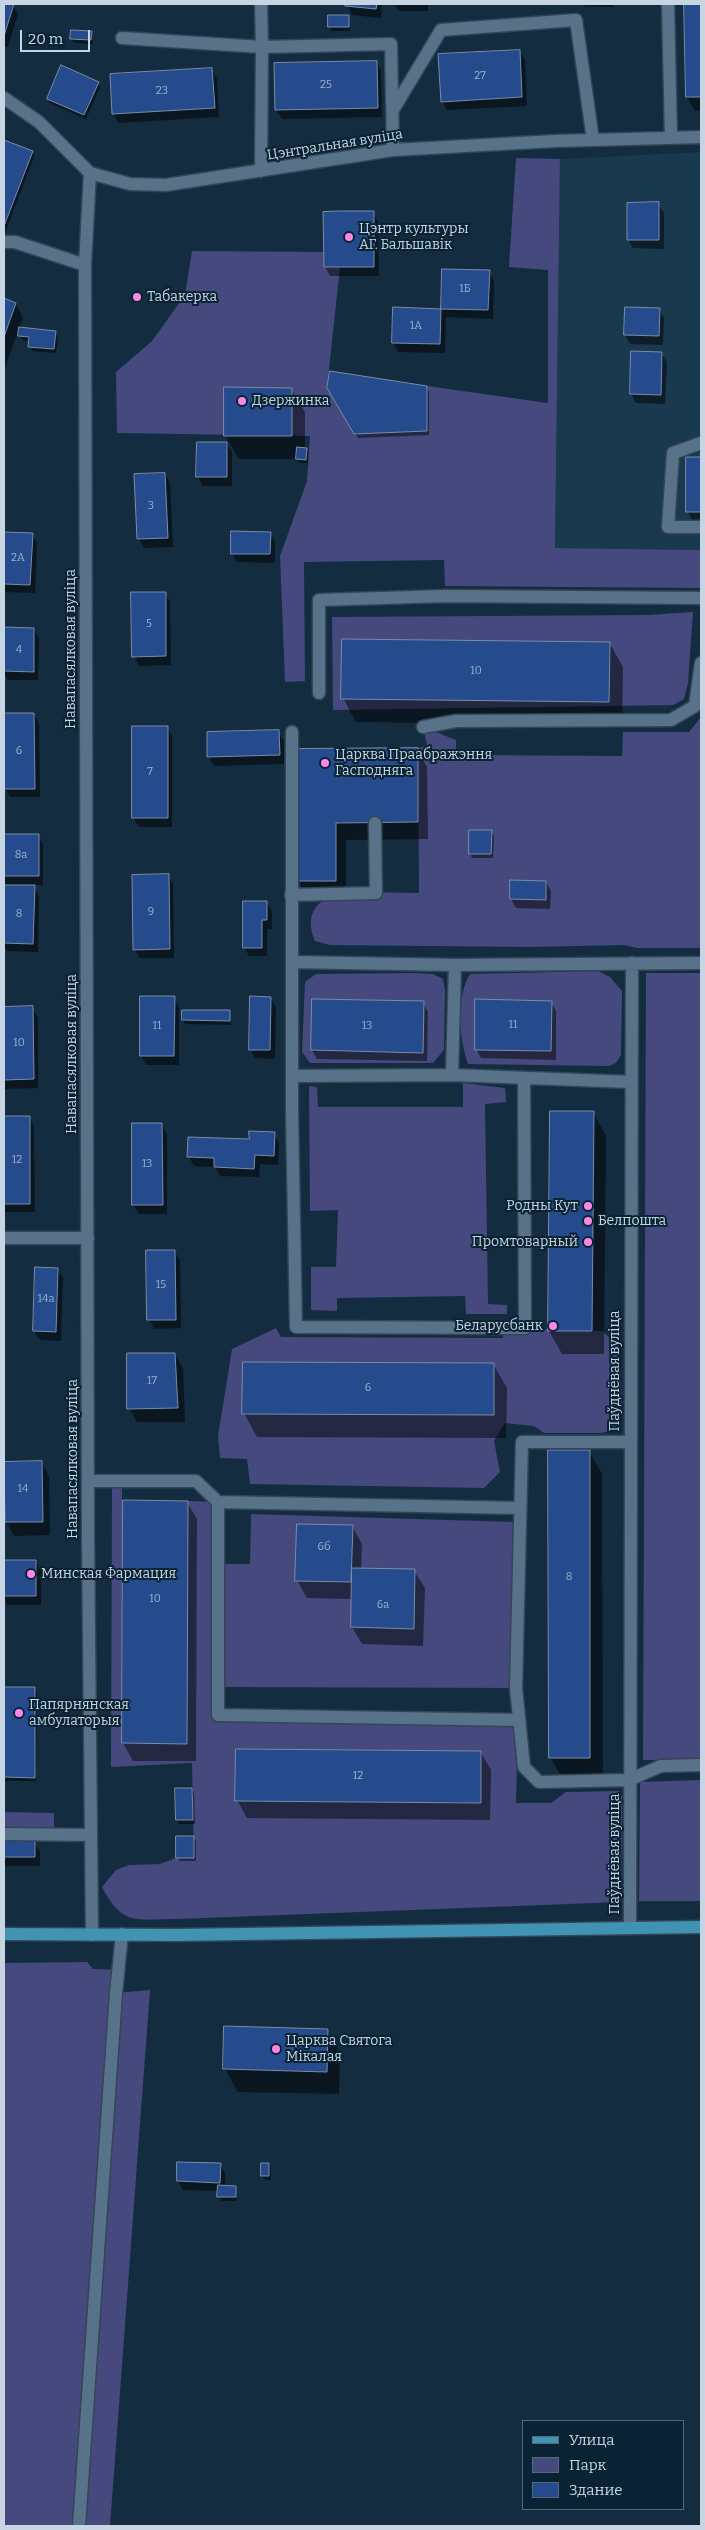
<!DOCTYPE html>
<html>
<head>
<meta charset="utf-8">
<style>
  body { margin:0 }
  #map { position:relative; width:705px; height:2530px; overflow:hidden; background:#132c3f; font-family:Bitter,serif }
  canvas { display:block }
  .frame { position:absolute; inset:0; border:5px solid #c6d5e1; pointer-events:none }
  .legend { position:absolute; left:522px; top:2420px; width:162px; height:90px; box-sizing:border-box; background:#092234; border:1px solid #556a79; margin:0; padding:6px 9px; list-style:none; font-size:15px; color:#c6d5e1 }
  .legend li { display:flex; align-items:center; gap:10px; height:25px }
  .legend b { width:25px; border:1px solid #556a79 }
  .scale { position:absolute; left:20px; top:30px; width:70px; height:22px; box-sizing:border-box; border:2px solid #c6d5e1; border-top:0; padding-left:6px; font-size:15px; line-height:18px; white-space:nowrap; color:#c6d5e1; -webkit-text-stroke:4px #092234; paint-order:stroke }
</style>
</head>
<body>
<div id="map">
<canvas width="705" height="2530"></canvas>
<div class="frame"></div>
<ul class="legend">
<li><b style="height:6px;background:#4093b3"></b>Улица</li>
<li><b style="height:14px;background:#45497d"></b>Парк</li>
<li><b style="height:14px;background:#254b8c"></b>Здание</li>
</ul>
<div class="scale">20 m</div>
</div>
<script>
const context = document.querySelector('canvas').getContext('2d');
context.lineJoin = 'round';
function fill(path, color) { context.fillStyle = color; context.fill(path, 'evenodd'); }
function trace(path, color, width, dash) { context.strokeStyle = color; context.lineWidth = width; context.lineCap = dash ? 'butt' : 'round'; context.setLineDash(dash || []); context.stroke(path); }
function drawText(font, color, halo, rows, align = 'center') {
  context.font = font + ' Bitter,serif'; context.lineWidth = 4; context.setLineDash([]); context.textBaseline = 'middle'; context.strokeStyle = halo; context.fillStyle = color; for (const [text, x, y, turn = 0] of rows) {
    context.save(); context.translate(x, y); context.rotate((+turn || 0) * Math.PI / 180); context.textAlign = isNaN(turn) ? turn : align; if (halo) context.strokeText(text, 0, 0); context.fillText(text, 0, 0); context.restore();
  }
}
fill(new Path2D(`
  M701 152V550L555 548 560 159Z`), '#19394f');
fill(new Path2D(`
  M516 158 560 159 555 548 701 550V588L445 586 444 560 304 562 305 681 285 682 280 556 307 481 310 436 117 433 116 372 152 341 185 295 192 251 324 252V267H340L327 388 354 434 427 431V386L548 403V270L509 267Z
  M693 612 688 683 684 699 673 705 333 710 332 617 648 615Z
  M701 717V948H637L624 945 529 947 330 945 315 941C310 929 308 915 318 905 332 889 397 893 419 893L418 748 427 746 423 727 456 740V755L622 756 623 732H689Z
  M598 971 610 977 622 991 621 1055 616 1063 609 1066 468 1064C459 1039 456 996 470 974Z
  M413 973 433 974 443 979 445 990 444 1050 433 1063H310L302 1052 305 982 316 974Z
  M646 973H701V1761L643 1760Z
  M463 1083 505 1088 506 1102 485 1104 488 1304 507 1305V1314H466L465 1296 337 1298V1311L311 1310V1267H336L338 1210 310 1211 309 1086 317 1087 318 1107H463Z
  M276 1328 281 1337 503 1338 504 1328 603 1331 620 1350 622 1409 618 1424 611 1431 601 1433H544L534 1426 505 1423 494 1441 500 1472 484 1488 250 1484 247 1459 220 1458 218 1436 232 1349Z
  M112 1480H122V1743L187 1744 188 1501 218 1502V1564H250L251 1514 514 1522 516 1688 218 1687V1715L518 1720 516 1803H551L566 1792 619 1791 622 1797 621 1902 177 1919C136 1919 123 1927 102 1887L116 1870 129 1865 160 1864 176 1858 194 1857 192 1763 111 1767ZM236 1749 481 1751V1803L235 1801Z
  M701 1780V1901H639L640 1782Z
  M4 1812 54 1813V1835L4 1834Z
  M87 1962 93 1969 119 1970 116 1993 150 1990 110 2526H4V1963Z`), '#45497d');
fill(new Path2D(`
  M4 4 13 5 18 14 8 47 4 46Z
  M347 4H382L381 18 352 15Z
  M395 4H428V11H399Z
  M584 4H614V7L585 6Z
  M686 4H701V110L695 111 687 97Z
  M348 17 350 31H331L329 26Z
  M91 32 93 44 74 43 71 39Z
  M519 51 525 60 527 106 447 110 442 101Z
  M376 62 381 71 382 117 282 119 276 110Z
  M212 70 217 79 219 117 118 123 113 113Z
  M98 83 100 87 86 119 50 103 48 98Z
  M4 142 32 152 34 157 4 235Z
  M658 204 664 213V249L633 248 628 239Z
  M373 213 378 222 379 276H330L325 267Z
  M443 270 489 271 494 281 493 319 446 317 445 353 398 352 393 342 394 309 442 310Z
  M4 300 16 304 23 318 19 329 55 333 58 337 56 353 32 351 30 341 22 340 19 329 4 370Z
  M659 309 664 318 663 345 630 344 625 335Z
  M662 353 667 363 665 404 636 403 631 394Z
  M426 387 429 391V435L358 438 328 388Z
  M291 389 305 412V449L308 453V463H300L297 459H239L225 435Z
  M227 443 232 452V486H203L198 477Z
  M687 458 701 459V525H695L687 511Z
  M165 474 170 483 173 547 144 548 139 539Z
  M4 533 32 534 37 543 35 593 4 592Z
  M270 533 275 542V563L237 562 232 553Z
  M165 593 170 602 171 665 139 666 134 656Z
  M4 629H34L39 638 38 680H8L4 673Z
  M610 644 623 667 622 725 356 722 343 698Z
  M4 714H34L39 723 40 797H10L5 788Z
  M167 727 172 736V827H139L133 818Z
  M278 732 284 741V764L214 766 208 756Z
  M417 749 427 767 428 839 346 840V898H308L298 880 297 750Z
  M491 831 494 836 493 858H472L470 853Z
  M4 835H38L43 844V885H33L39 896 38 952 7 951 4 946V886H6L4 882Z
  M168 875 173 884 174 958H140L134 949Z
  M546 882 551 891 550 909 516 908 511 899Z
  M266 902 272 911V929H267V956H249L244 947Z
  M174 998 179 1007V1065H146L141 1056Z
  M270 998 276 1007 275 1059 255 1058 250 1049Z
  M313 1000 423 1003 428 1012 427 1061 317 1059 312 1050Z
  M551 1002 556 1011V1060L481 1058 476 1049Z
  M4 1008H32L38 1017V1088L4 1089Z
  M229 1012 231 1025 185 1024 183 1020Z
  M593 1112 606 1136 604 1354H562L549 1331Z
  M4 1117H29L34 1126 35 1212H5L4 1210Z
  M162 1125 167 1134V1214H139L133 1204Z
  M274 1134 279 1143 278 1165 260 1164 259 1177 220 1176 215 1167 194 1166 189 1157Z
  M174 1251 180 1260 181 1328 154 1329 149 1320Z
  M37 1268 57 1269 63 1278 61 1341 40 1340 34 1331Z
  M175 1355 183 1368 185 1422H137L129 1408Z
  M493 1364 507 1388 506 1438 257 1437 244 1413Z
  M589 1451 602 1474 603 1780H563L550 1757Z
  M41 1462 49 1476 50 1535 14 1536 6 1522V1510H4V1482Z
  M124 1502H187L197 1519 196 1761H133L123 1743Z
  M352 1526 362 1544 361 1570 414 1571 425 1588 423 1646 362 1644 352 1627V1599L307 1598 297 1580Z
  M4 1562H36L41 1571V1605H8L4 1598Z
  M35 1688 37 1692 36 1781H4V1689Z
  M481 1753 491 1770 490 1820 247 1818 237 1800Z
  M192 1789 194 1793 195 1824H179L177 1820Z
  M193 1837 196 1841V1861H180L177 1857Z
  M4 1842H34L40 1851V1866H4Z
  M327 2030 340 2053 339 2094 238 2092 225 2069Z
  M220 2164 225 2173V2187H235L237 2201H221L219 2191 183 2190 178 2181Z
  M269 2164 271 2168V2180H265L262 2176Z`), '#0007');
const building = new Path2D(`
  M4 4H14L4 36Z
  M346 4H377L376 9 345 6Z
  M684 4H701V97H686Z
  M328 15H349V27H328Z
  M71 30 92 31 91 40 70 39Z
  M520 50 522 97 441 102 438 54Z
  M377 61 378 108 275 110 274 63Z
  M61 65 99 82 84 115 47 99Z
  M212 68 215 108 112 114 110 74Z
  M4 140 33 151 4 226Z
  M659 202V240H627V203Z
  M340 211H374V267H324L323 212Z
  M442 269 490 270 488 310 441 309Z
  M4 298 16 303 4 337Z
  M393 307 441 309 440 344 392 343Z
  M625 307 660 308 659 336 624 335Z
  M19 327 56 331 54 349 28 347 29 337 18 336Z
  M631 351 662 352 661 395 630 394Z
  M330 371 427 386V431L354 434 327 388Z
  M224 387 292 388V436H224Z
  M197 442H227V477H196Z
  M297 447 307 448 306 460 296 459Z
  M686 457H701V512H686Z
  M165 473 168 538 137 539 134 474Z
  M231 531 271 532 270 554H231Z
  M4 532 33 533 30 585 4 584Z
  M131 592H166V656L132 657Z
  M4 627 34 628V672L4 671Z
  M342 639 610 642 609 702 341 699Z
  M4 713H34L35 789H4Z
  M132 726H168V818H132Z
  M279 730 280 755 207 757V732Z
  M418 748V822L336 823V881H296V749Z
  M469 830H492L491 854H469Z
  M4 834H39V876H4Z
  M169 874 170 949 133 950 132 875Z
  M510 880 546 881V900L510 899Z
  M4 885H35L33 944 4 943Z
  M243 901H267V920H262V948H243Z
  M140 996H175L174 1056H140Z
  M250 996 271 997 270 1050H249Z
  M312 999 424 1001 423 1053 311 1050Z
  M475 999 552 1001 551 1051 475 1050Z
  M33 1006 34 1079 4 1080V1007Z
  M182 1010H230V1021L182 1020Z
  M550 1111H594L592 1331H548Z
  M4 1116H30V1204H4Z
  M132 1123H162L163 1205H132Z
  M249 1131 275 1132 274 1156 255 1155 254 1169 214 1167V1158L187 1157 188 1137 249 1139Z
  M146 1250H175L176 1320H147Z
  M35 1267 58 1268 56 1332 33 1331Z
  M127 1353H175L178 1408 127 1409Z
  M243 1362 494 1363V1415L242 1414Z
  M548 1450H590V1758H549Z
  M42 1461 43 1522H5L4 1462Z
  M123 1500 188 1501 187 1744 122 1743Z
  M297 1524 353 1525 351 1582 295 1581Z
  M4 1560H36V1596H4Z
  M352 1568 415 1569 414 1629 351 1627Z
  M4 1687H35V1778L4 1777Z
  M236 1749 481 1751V1803L235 1801Z
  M175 1788H192L193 1820H176Z
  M176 1836H194V1858H176Z
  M35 1840V1857H4V1841Z
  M224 2026 328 2029 327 2072 223 2069Z
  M177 2162 221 2163 220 2183 177 2181Z
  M261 2163H269V2176H261Z
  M218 2185 236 2186V2197H217Z`);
fill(building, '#254b8c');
trace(building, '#7b8ba7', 1);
const minor = new Path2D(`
  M261 4 262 47 391 44 393 150
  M668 4 671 137
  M122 38 262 47 261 171
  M4 98 39 122 90 173 130 184 166 185 393 150 555 141 701 137
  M393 110 441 30 576 20 593 140
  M90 173 85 265 88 1535 92 1935
  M4 242H15L85 265
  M701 443 673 453 668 527H701
  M319 693V600L445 596 701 598
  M423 727 456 721 671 720 695 706 701 663
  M292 732V1114L296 1327 525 1328 524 1079
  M291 895 376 893 375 823
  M293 962 455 965 701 963
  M452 1075 455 965
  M292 1076 452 1075 631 1082
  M4 1238H88
  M631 1442H522L516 1688 524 1767 539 1782 629 1780 661 1766 701 1765
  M88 1481H196L218 1502V1715L518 1720
  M218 1502 519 1508
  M4 1834 91 1835
  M630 1928 632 963
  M79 2526 116 1993 122 1934`);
const major = new Path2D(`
  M4 1934 177 1935 701 1927`);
trace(minor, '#334656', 15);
trace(major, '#334656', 15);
trace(minor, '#587389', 12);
trace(major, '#4093b3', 12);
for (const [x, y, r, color] of [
  [349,237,5,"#fa87e8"],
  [137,297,5,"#fa87e8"],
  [242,401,5,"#fa87e8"],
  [325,763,5,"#fa87e8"],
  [588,1206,5,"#fa87e8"],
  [588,1221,5,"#fa87e8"],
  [588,1242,5,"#fa87e8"],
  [553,1326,5,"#fa87e8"],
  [31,1574,5,"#fa87e8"],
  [19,1713,5,"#fa87e8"],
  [276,2049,5,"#fa87e8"]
]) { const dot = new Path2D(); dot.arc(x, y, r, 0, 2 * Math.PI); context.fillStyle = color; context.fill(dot); trace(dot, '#092234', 2); }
drawText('11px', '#9eb2cc', null, [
  ["27",480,76],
  ["25",326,85],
  ["23",162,91],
  ["1Б",465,289],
  ["1А",416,326],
  ["3",151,506],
  ["2А",18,558],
  ["5",149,624],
  ["4",19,650],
  ["10",476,671],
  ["6",19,751],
  ["7",150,772],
  ["8а",21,855],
  ["9",151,912],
  ["8",19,914],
  ["11",513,1025],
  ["11",157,1026],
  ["13",367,1026],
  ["10",19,1043],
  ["12",17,1160],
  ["13",147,1164],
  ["15",161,1285],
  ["14а",46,1299],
  ["17",152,1381],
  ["6",368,1388],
  ["14",23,1489],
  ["6б",324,1547],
  ["8",569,1577],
  ["10",155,1599],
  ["6а",383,1605],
  ["12",358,1776]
]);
drawText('14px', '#c6d5e1', '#092234', [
  ["Цэнтральная вуліца",335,145,-9],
  ["Навапасялковая вуліца",71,649,-90],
  ["Навапасялковая вуліца",72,1054,-90],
  ["Паўднёвая вуліца",615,1371,-90],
  ["Навапасялковая вуліца",73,1459,-90],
  ["Паўднёвая вуліца",615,1854,-90]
]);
drawText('14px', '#c6d5e1', '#092234', [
  ["Цэнтр культуры",359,229],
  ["АГ. Бальшавік",359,245],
  ["Табакерка",147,297],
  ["Дзержинка",252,401],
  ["Царква Праабражэння",335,755],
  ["Гасподняга",335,771],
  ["Родны Кут",578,1206,"right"],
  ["Белпошта",598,1221],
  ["Промтоварный",578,1242,"right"],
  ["Беларусбанк",543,1326,"right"],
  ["Минская Фармация",41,1574],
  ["Папярнянская",29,1705],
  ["амбулаторыя",29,1721],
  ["Царква Святога",286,2041],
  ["Мікалая",286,2057]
], 'left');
</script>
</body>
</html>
